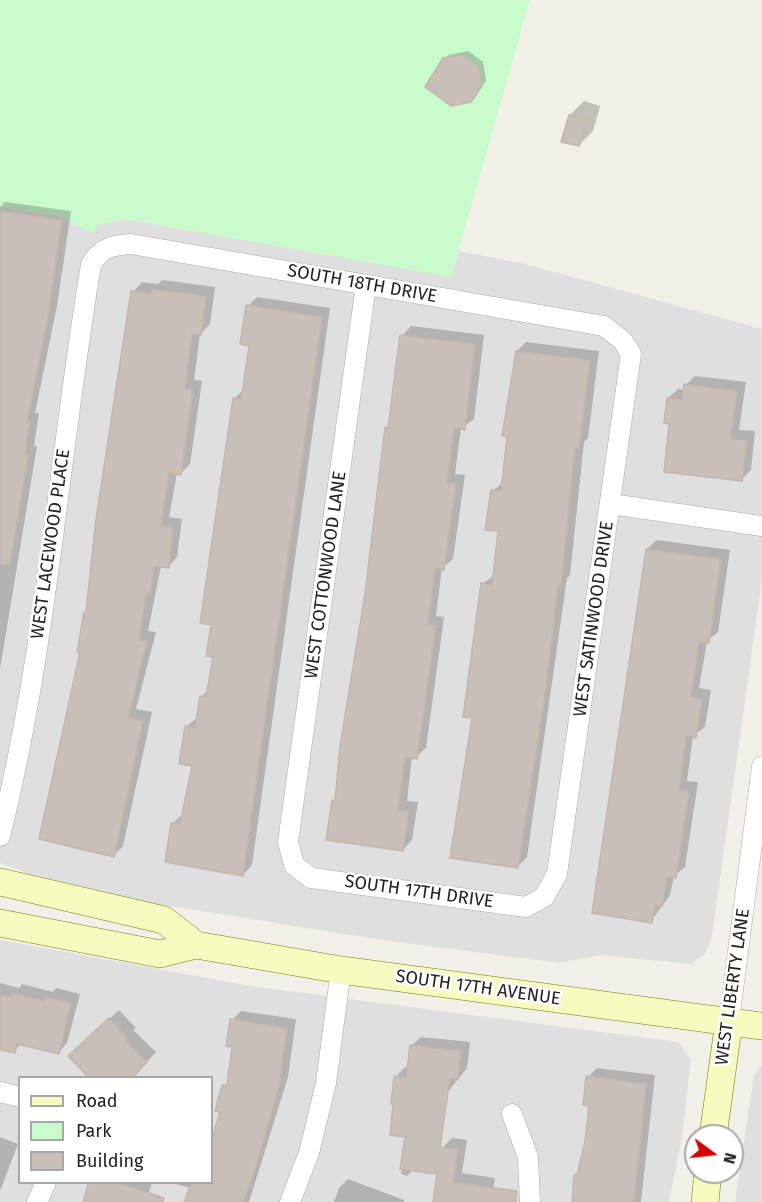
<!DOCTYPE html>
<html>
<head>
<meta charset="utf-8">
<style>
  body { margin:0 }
  #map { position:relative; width:762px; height:1202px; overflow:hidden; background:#f2efe9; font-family:"Fira Sans",sans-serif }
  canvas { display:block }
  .legend { position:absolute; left:18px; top:1076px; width:195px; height:108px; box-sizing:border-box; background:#fff; border:2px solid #a7a7a7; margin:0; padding:8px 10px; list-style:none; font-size:18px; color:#222 }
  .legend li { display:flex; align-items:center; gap:12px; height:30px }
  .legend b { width:30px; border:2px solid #a7a7a7 }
  .north { position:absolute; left:684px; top:1124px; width:60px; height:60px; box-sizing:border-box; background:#fff; border:2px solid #a7a7a7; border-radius:50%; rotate:105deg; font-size:16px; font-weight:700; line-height:24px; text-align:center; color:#222 }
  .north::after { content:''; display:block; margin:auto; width:21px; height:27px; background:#d40000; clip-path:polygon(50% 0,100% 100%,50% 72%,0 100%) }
</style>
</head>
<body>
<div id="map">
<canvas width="762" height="1202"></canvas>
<ul class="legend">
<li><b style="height:8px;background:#f7fabf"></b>Road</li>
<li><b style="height:16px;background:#c8facc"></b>Park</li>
<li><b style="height:16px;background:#c7bfb8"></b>Building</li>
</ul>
<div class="north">N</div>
</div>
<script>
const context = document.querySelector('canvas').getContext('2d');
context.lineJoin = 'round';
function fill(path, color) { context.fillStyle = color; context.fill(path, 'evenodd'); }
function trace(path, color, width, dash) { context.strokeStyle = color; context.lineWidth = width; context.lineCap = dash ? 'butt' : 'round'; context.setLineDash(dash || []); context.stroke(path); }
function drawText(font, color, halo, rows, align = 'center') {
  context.font = font + ' "Fira Sans",sans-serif'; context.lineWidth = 5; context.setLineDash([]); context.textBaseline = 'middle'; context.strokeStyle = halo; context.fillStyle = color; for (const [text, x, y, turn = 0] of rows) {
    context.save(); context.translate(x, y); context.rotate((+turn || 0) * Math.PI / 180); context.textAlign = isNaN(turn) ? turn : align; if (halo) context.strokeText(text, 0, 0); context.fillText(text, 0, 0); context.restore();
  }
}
fill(new Path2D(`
  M0 206 63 217 92 233 99 224 125 219 451 276 459 251 525 264 762 329V580L712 936 706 953 691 964 600 955 560 963 382 940 157 904 30 874 0 863Z
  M0 940 251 986 678 1042 691 1059 682 1138 669 1202H0ZM20 1078H212V1182H20Z
  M762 1065V1202H735L754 1075Z`), '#e0dfdf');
fill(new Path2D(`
  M0 0H530L451 277 125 219 99 224 92 233 63 217 0 206Z`), '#c8facc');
fill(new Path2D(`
  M468 51 483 62 486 81 475 96 444 59 449 55Z
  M584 101 600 106 593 131 579 145 570 115Z
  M5 202 71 211 57 306 35 413H39L34 446H37L0 669V207Z
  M162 280 215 287 210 324 200 334 194 380 202 381 190 464 181 473H177L169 517 182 519 177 557 168 567 161 566 148 631 156 632 136 709 152 712 123 846 113 856 82 651 133 292 142 282 158 284Z
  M257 297 330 308 252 865 243 875 173 823 183 814 194 765 187 726 198 717 201 697 209 689 215 656 212 624 234 399 244 389 250 344 248 306Z
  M411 326 484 335 474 419 461 428 455 474 465 475 453 559 442 568 436 616 444 617 426 748 416 757 412 756 407 801 418 802 412 840 403 850 333 801 337 797 366 594 387 428 390 425 402 336Z
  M526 342 599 351 588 438 584 442 570 575 567 578 527 857 517 867 482 584 495 575 500 530 492 491 504 482 517 351Z
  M695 376 746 382 739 430 755 431 751 470 742 479 671 423 668 398 678 389 685 390 686 385Z
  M657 540 730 550 718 632 707 641 699 688 711 690 705 727 693 736 687 781 698 782 685 867 674 876 670 895 651 921 647 549Z
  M0 983 19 988 22 984 53 992 56 988 80 994 67 1043 58 1053 22 1043 15 1050 0 1047Z
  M119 1010 136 1028 133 1030 156 1052 131 1078H90L70 1056Z
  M241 1011 296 1019 288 1077 249 1202H188L191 1188 168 1182H212V1141L222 1111 224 1086 229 1081 234 1046 232 1020Z
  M421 1037 470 1042 467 1068 447 1093 417 1166 407 1176 401 1174 407 1136 396 1077 405 1067 409 1068 411 1046Z
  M597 1068 655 1075 641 1202H573L576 1176 580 1172 586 1142 590 1105 588 1077Z
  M0 1137 18 1144 0 1191Z
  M452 1138 467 1140 462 1173 495 1178 491 1202H434L442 1148Z
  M348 1179 404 1200V1202H334L339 1188Z
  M91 1182H152L146 1202H84Z`), '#0003');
const building = new Path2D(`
  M463 55 479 67 482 86 471 102 451 106 425 87 443 58Z
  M569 115 587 119 579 146 561 142Z
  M0 211 62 220 48 316 27 422H30L25 455H28L10 565 0 564Z
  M151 289 206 296 201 335 192 334 185 389 193 390 181 475 169 473 161 526 173 528 169 568 154 566 150 595 146 594 139 640 147 641 128 718 143 721 114 857 39 839 80 652H77L84 612H86L96 519 131 291 151 294Z
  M246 305 322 317 243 876 165 862 171 823 180 824 192 766 179 764 185 726 195 727 200 696 206 697 213 657 206 656 211 625 200 623 233 398 241 400 249 346 240 344Z
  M400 335 475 344 465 430 454 428 447 483 456 484 444 570 435 568 428 625 436 626 417 759 405 757 398 810 409 811 403 851 326 840 332 800 335 801 340 746 365 594 385 427 388 428Z
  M516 351 590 360 579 449 575 448 561 586 558 585 546 688 518 868 450 858 472 718 463 717 481 583 492 585 498 531 485 530 491 490 501 491 507 437 502 436Z
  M684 384 737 391 731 439 747 440 742 481 664 472 669 424 664 423 667 398 682 400Z
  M646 549 721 559 709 643 699 642 691 697 702 699 696 738 686 736 679 790 689 791 676 878 667 877 662 906 655 905 652 923 592 913Z
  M12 993 44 1001 45 997 71 1003 59 1054 17 1044 15 1053 0 1050V995L11 997Z
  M109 1018 127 1038 125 1040 147 1062 133 1077H88L68 1056Z
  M230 1019 287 1028 279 1087 256 1167 243 1202H184L192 1182H212V1138L220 1112 215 1111 222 1085 227 1086 232 1047 226 1046Z
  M410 1045 461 1051 458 1079 450 1078 440 1147 458 1149 453 1182 517 1191 516 1202H433L437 1174 400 1169 405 1137 390 1135 393 1104H391L394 1076 406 1078Z
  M586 1076 646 1084 634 1202H572L574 1175H577L585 1142 589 1106 583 1105Z
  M89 1182H115L164 1198 163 1202H83Z`);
fill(building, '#c7bfb8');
trace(building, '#c4b6ab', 1.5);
const street = new Path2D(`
  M611 504 762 526
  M0 836C47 649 59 454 91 265 100 248 112 245 131 244L604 326 623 341 631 354 557 874 544 897 526 907 311 878 294 865 288 842 366 285
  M729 1021 762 766
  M0 1092 20 1097
  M512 1114 528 1157 530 1202
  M37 1202 46 1182
  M290 1202 309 1153 326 1083 341 970`);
const secondary = new Path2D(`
  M0 882 164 920 196 945
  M0 923 160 954 196 945 341 970 762 1026
  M713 1136 729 1021
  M705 1202 708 1172`);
trace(street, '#a9a9a9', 21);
trace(secondary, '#707d05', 28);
trace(street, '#fff', 20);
trace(secondary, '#f7fabf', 27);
drawText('18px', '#222', '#fff', [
  ["SOUTH 18TH DRIVE",362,284,10],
  ["WEST LACEWOOD PLACE",51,544,-82],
  ["WEST COTTONWOOD LANE",326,575,-82],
  ["WEST SATINWOOD DRIVE",594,619,-82],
  ["SOUTH 17TH DRIVE",419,892,8],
  ["WEST LIBERTY LANE",733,987,-82],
  ["SOUTH 17TH AVENUE",478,988,8]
]);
</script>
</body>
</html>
